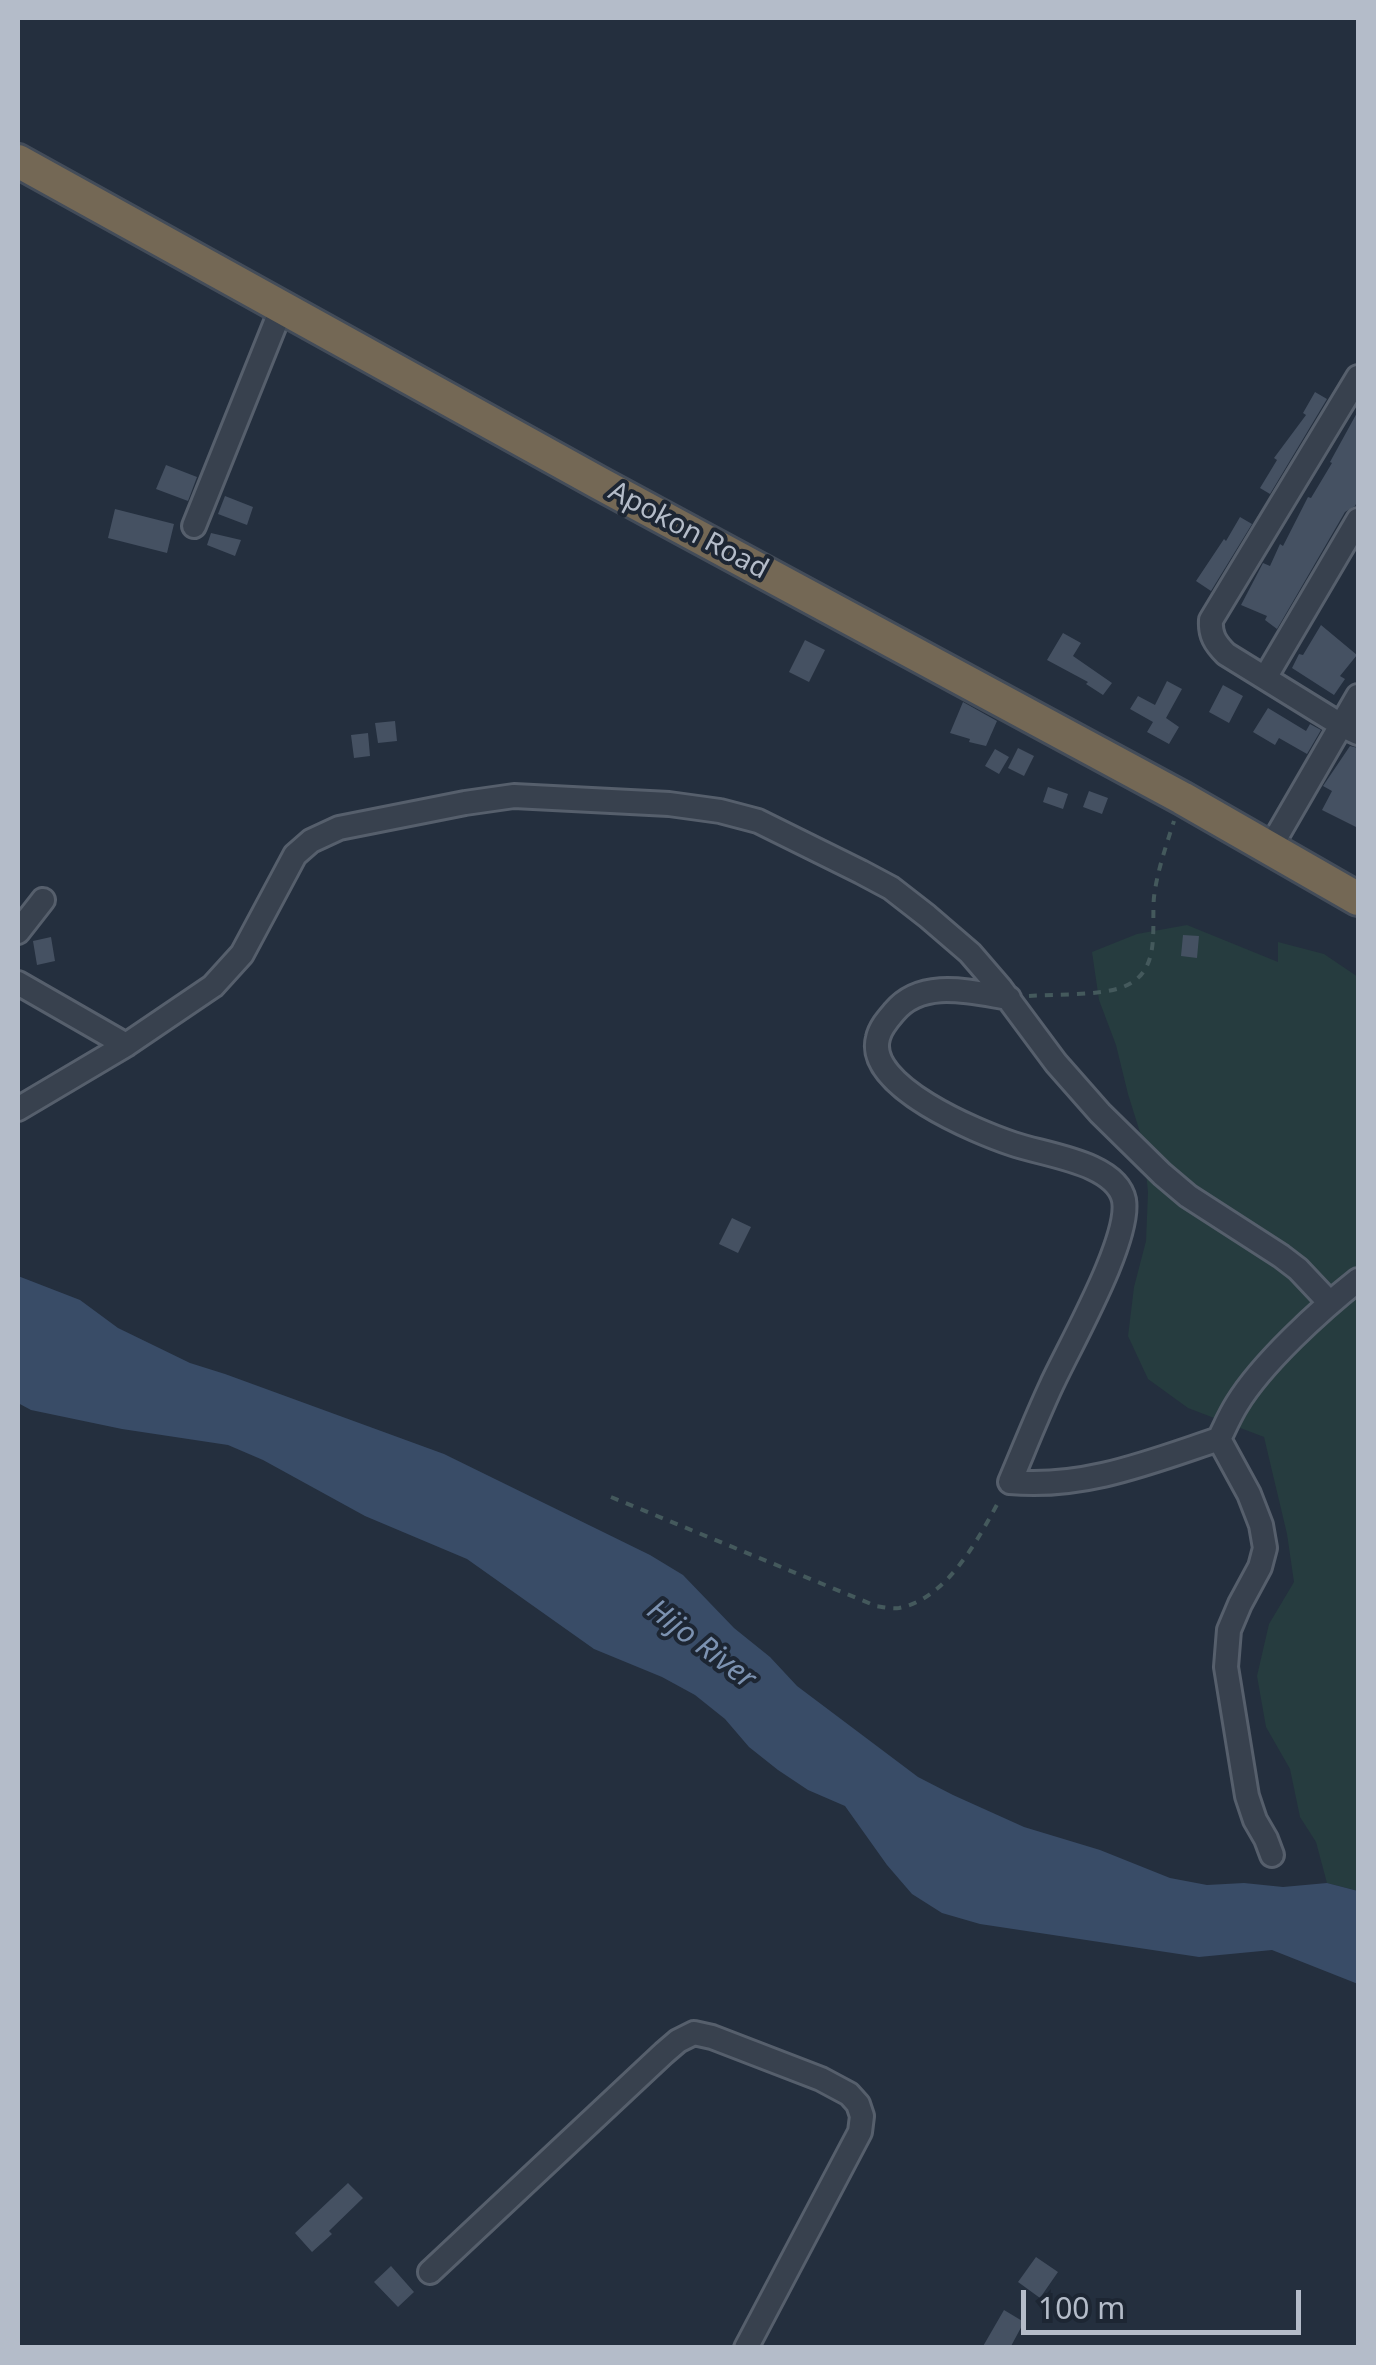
<!DOCTYPE html>
<html>
<head>
<meta charset="utf-8">
<style>
  body { margin:0 }
  #map { position:relative; width:1376px; height:2365px; overflow:hidden; background:#242f3e; font-family:"Noto Sans",sans-serif }
  canvas { display:block }
  .frame { position:absolute; inset:0; border:20px solid #b4bcc9; pointer-events:none }
  .scale { position:absolute; left:1021px; top:2290px; width:280px; height:45px; box-sizing:border-box; border:5px solid #b4bcc9; border-top:0; padding-left:12px; font-size:30px; line-height:35px; white-space:nowrap; color:#b4bcc9; -webkit-text-stroke:8px #1d2633; paint-order:stroke }
</style>
</head>
<body>
<div id="map">
<canvas width="1376" height="2365"></canvas>
<div class="frame"></div>
<div class="scale">100 m</div>
</div>
<script>
const context = document.querySelector('canvas').getContext('2d');
context.lineJoin = 'round';
function fill(path, color) { context.fillStyle = color; context.fill(path, 'evenodd'); }
function trace(path, color, width, dash) { context.strokeStyle = color; context.lineWidth = width; context.lineCap = dash ? 'butt' : 'round'; context.setLineDash(dash || []); context.stroke(path); }
function drawText(font, color, halo, rows, align = 'center') {
  context.font = font + ' "Noto Sans",sans-serif'; context.lineWidth = 8; context.setLineDash([]); context.textBaseline = 'middle'; context.strokeStyle = halo; context.fillStyle = color; for (const [text, x, y, turn = 0] of rows) {
    context.save(); context.translate(x, y); context.rotate((+turn || 0) * Math.PI / 180); context.textAlign = isNaN(turn) ? turn : align; if (halo) context.strokeText(text, 0, 0); context.fillText(text, 0, 0); context.restore();
  }
}
fill(new Path2D(`
  M1187 925 1278 962V942L1324 954 1358 977V1891L1327 1883 1316 1842 1300 1817 1290 1769 1266 1727 1257 1676 1269 1624 1294 1582 1287 1534 1264 1437 1188 1408 1148 1379 1128 1336 1134 1287 1146 1241 1148 1192 1143 1142 1128 1094 1116 1045 1099 1000 1092 952 1137 934Z`), '#263c3f');
fill(new Path2D(`
  M18 1276 80 1300 118 1328 190 1363 225 1374 444 1454 650 1555 683 1575 734 1628 770 1657 797 1686 918 1777 953 1795 1024 1827 1100 1850 1170 1878 1207 1885 1244 1883 1283 1887 1327 1883 1358 1891V1984L1272 1950 1199 1957 980 1924 942 1913 912 1894 887 1865 845 1806 808 1790 778 1770 749 1747 725 1719 695 1695 662 1677 594 1649 467 1559 365 1516 263 1460 228 1445 122 1429 31 1410 18 1403Z`), '#394c67');
fill(new Path2D(`
  M1315 392 1327 399 1270 494 1260 488 1277 460 1274 458 1306 415 1303 413Z
  M1358 411V500L1355 506 1345 512 1277 629 1265 620 1267 616 1241 605 1263 563 1270 566 1280 544 1283 546 1308 497 1311 498 1332 463 1330 462Z
  M166 465 197 477 188 501 156 489Z
  M225 496 253 507 247 525 218 514Z
  M115 509 174 524 167 553 108 538Z
  M1240 517 1252 524 1211 591 1196 581 1224 539 1226 541Z
  M211 533 241 540 235 556 207 545Z
  M1321 625 1357 655 1340 676 1345 679 1334 695 1292 668 1299 654 1303 655Z
  M1063 633 1081 643 1073 656 1112 683 1103 695 1086 684 1088 682 1047 660Z
  M805 640 825 650 809 682 789 672Z
  M1167 681 1182 689 1166 718 1179 727 1169 744 1147 732 1153 722 1130 709 1138 696 1155 705Z
  M1223 685 1243 696 1229 723 1209 712Z
  M963 702 997 721 986 746 969 742 970 739 950 733Z
  M1268 708 1306 731 1310 724 1321 730 1307 754 1279 738 1275 745 1253 732Z
  M395 721 397 741 378 743 375 723Z
  M368 733 370 756 354 758 351 735Z
  M1350 746 1358 748V828L1322 810 1332 791 1323 786Z
  M1018 748 1034 756 1024 776 1008 768Z
  M995 749 1009 757 999 774 985 766Z
  M1048 787 1068 794 1063 809 1043 802Z
  M1089 791 1108 798 1102 814 1083 807Z
  M1183 935 1199 936 1197 958 1181 956Z
  M51 937 55 961 37 965 33 941Z
  M732 1218 751 1227 738 1253 719 1244Z
  M348 2183 363 2198 329 2231 332 2234 312 2252 295 2233Z
  M1036 2257 1058 2272 1040 2298 1018 2282Z
  M391 2266 414 2292 398 2307 374 2282Z
  M1004 2310 1024 2322 1010 2348H982Z`), '#455162');
const minor = new Path2D(`
  M1358 377 1211 620C1210 635 1215 643 1226 654L1341 725 1358 733
  M194 526 282 307
  M1265 678 1358 520
  M1270 848 1358 696
  M18 932 43 900
  M18 983 126 1045
  M1009 998C971 992 922 978 894 1012 888 1019 880 1028 878 1038 865 1086 977 1132 1013 1144 1044 1155 1116 1162 1124 1200 1131 1239 1070 1345 1052 1384 1037 1416 1024 1449 1010 1482 1084 1489 1150 1462 1219 1439 1225 1427 1230 1415 1237 1404 1262 1363 1320 1310 1358 1280
  M18 1109 126 1045 213 986 242 954 295 855 311 841 339 828 465 803 514 796 669 804 720 811 758 821 861 872 891 888 927 916 970 953 1001 989 1056 1063 1100 1113 1162 1174 1188 1196 1281 1256 1298 1269 1330 1303
  M1219 1439 1249 1494 1261 1525 1265 1548 1260 1567 1240 1604 1229 1630 1226 1667 1247 1796 1255 1820 1266 1839 1272 1855
  M430 2272 664 2053 678 2041 694 2033 712 2037 821 2079 849 2094 858 2104 862 2116 860 2132 746 2348`);
const highway = new Path2D(`
  M18 161 599 483 1182 798 1358 899`);
trace(minor, '#565f6c', 28);
trace(highway, '#434c59', 38);
trace(new Path2D(`
  M1029 996C1055 994 1099 996 1123 987 1162 972 1151 929 1154 897 1157 872 1166 846 1174 821
  M611 1497 876 1606C883 1607 892 1609 899 1608 947 1599 979 1538 1000 1499`), '#44595c', 4, [8, 8]);
trace(minor, '#38414e', 22);
trace(highway, '#746855', 32);
drawText('28px', '#b4bcc9', '#1d2633', [
  ["Apokon Road",688,531,28]
]);
drawText('italic 30px', '#7c92b1', '#1d2633', [
  ["Hijo River",701,1645,37]
]);
</script>
</body>
</html>
